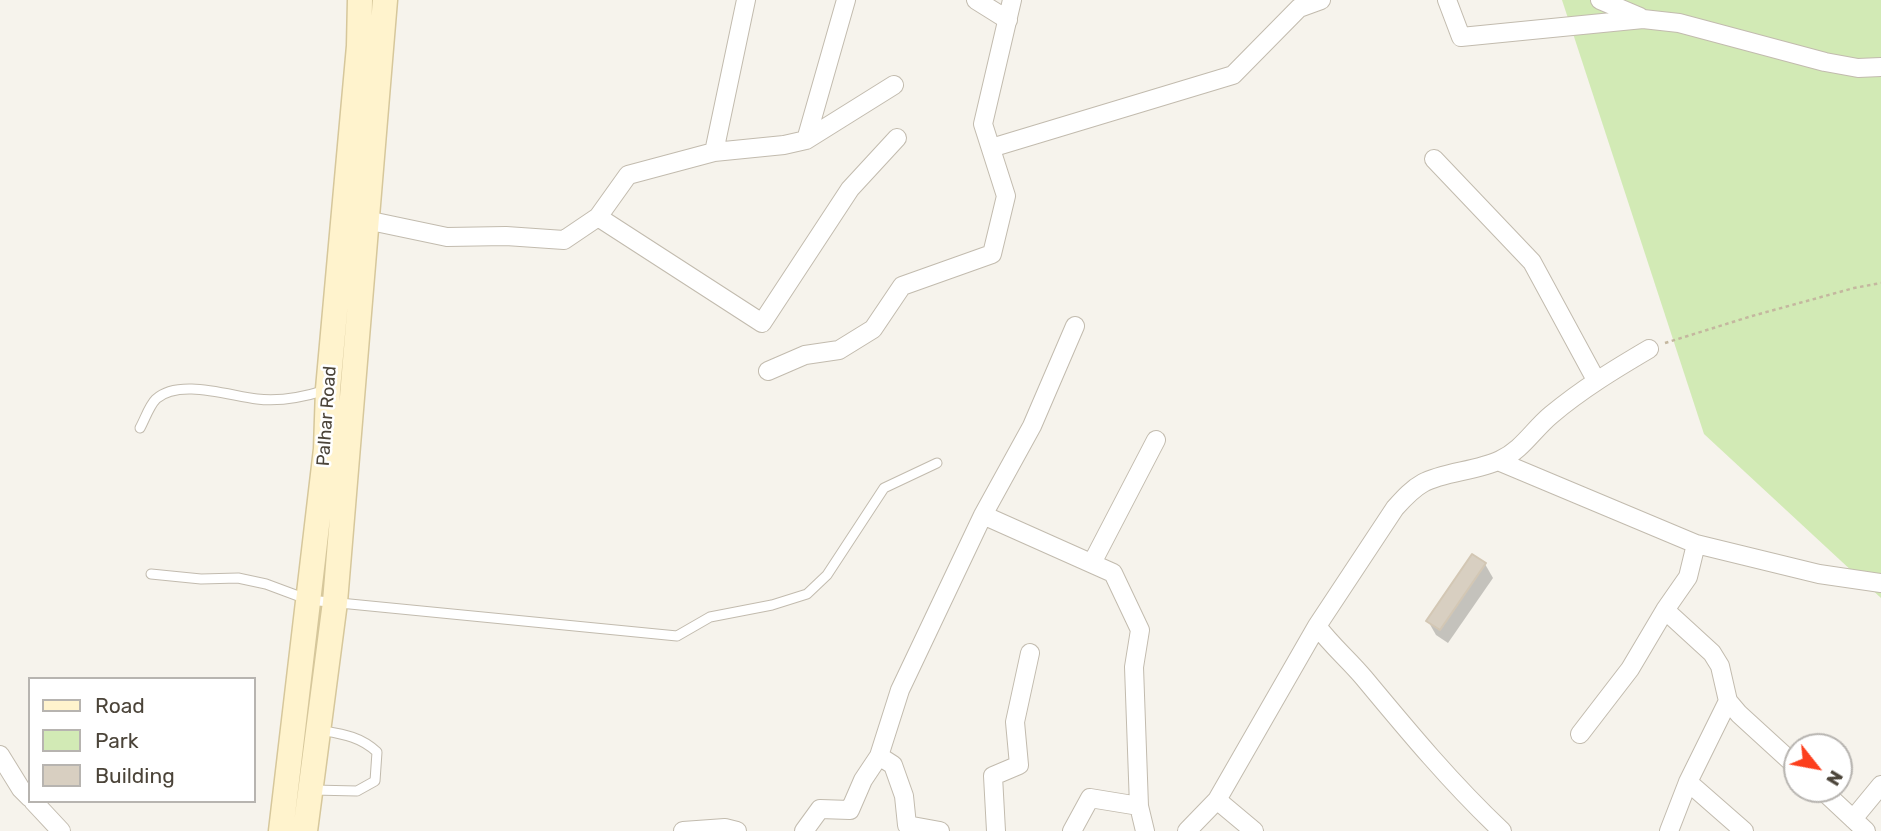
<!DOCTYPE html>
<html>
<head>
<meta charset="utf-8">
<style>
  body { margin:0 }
  #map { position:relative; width:1881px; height:831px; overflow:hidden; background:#f6f3ec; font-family:Rubik,sans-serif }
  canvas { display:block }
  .legend { position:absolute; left:28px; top:677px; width:228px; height:126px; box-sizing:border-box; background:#fff; border:2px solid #b7b4b0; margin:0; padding:9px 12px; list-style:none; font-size:21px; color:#4b4439 }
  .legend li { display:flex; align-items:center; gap:14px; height:35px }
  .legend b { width:35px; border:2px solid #b7b4b0 }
  .north { position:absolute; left:1783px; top:733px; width:70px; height:70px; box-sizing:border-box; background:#fff; border:2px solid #b7b4b0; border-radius:50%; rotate:121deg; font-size:19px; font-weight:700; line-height:28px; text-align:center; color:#4b4439 }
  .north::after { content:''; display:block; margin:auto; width:24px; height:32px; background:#fc3f1d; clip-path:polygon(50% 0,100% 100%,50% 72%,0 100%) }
</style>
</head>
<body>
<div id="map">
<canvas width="1881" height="831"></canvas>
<ul class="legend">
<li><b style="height:9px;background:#fff3cd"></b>Road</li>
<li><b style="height:19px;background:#d2eab5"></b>Park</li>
<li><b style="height:19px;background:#d8cfc1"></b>Building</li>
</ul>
<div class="north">N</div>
</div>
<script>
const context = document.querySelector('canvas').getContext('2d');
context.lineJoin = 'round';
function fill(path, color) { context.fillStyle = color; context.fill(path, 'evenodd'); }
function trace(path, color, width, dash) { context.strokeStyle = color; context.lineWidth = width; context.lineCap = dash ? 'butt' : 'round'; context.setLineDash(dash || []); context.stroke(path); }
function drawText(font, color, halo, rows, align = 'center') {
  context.font = font + ' Rubik,sans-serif'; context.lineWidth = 5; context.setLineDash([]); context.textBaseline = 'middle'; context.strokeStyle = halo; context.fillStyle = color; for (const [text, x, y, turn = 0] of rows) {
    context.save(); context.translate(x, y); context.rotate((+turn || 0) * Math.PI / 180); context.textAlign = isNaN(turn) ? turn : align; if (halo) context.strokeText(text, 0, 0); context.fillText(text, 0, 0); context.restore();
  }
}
fill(new Path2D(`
  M1562 0H1881V598L1704 434Z`), '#d2eab5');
fill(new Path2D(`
  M1485 564 1493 578 1448 643 1436 635 1428 621Z`), '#0003');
const building = new Path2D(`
  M1472 554 1486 563 1440 630 1426 621Z`);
fill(building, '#d8cfc1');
trace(building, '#d3c7b4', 2);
const service = new Path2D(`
  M140 428C145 419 149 406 156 399 179 378 230 396 257 399 281 402 304 397 326 390
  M151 574 201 579 238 578 266 584 309 600 677 636 710 617 772 605 807 594 827 575 884 488 937 463
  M313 790 357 791 375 781 377 752C360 736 342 734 319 730`);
const minor = new Path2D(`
  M976 0 1008 20
  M1447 0 1461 37 1643 19 1679 23 1825 62 1858 68 1881 67
  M1600 0 1640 17
  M806 140 846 0
  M991 148 1233 75 1299 8 1321 0
  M714 152 746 0
  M1434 159 1532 262 1596 380
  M598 217 762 323 850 189 897 138
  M366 220 447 237 506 236 564 240 598 217 628 175 714 152 784 145 806 140 894 85
  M768 371 805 355 839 350 873 329 902 286 992 254 1006 196 983 124 1012 0
  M1498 461 1696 544 1819 574 1881 583
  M983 515 1113 573 1140 630 1134 667 1139 806 1145 831
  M1696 544 1688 577 1665 610 1712 653 1720 666 1728 701 1739 714 1797 767
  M1092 563 1156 440
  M1317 626C1331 645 1349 660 1364 678 1408 731 1452 784 1502 831
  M1580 734 1630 669 1665 610
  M0 755 21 789 30 798
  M879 756 893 765 904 796 907 825 940 831
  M1688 782 1744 831
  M1821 789 1866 831
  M1217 800 1254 831
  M33 801 61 831
  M1853 819 1881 785
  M683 831 725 828 737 831
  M804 831 820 809 850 810 863 780 879 756 900 690 983 515 1032 426 1075 326
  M996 831 993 776 1019 765 1015 722 1030 653
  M1072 831 1090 798 1139 806
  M1187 831 1217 800 1317 626 1395 508C1404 498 1412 489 1423 483 1443 472 1477 471 1500 460 1522 450 1533 430 1551 415 1582 389 1615 369 1649 349
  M1669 831 1688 782 1728 701`);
const secondary = new Path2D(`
  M281 831 326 449 328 389 359 46 360 0
  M305 831 335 602 385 0`);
trace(service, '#c2bbae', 11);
trace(minor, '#c2bbae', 20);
trace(secondary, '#d6c79b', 27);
trace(new Path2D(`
  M1665 343 1752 316 1854 288 1881 283`), '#c4b79f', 2.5, [3.5, 3.5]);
trace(service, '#fff', 9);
trace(minor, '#fff', 18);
trace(secondary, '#fff3cd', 24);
drawText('18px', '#4b4439', '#fff', [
  ["Palhar Road",327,416,-86]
]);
</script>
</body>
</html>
